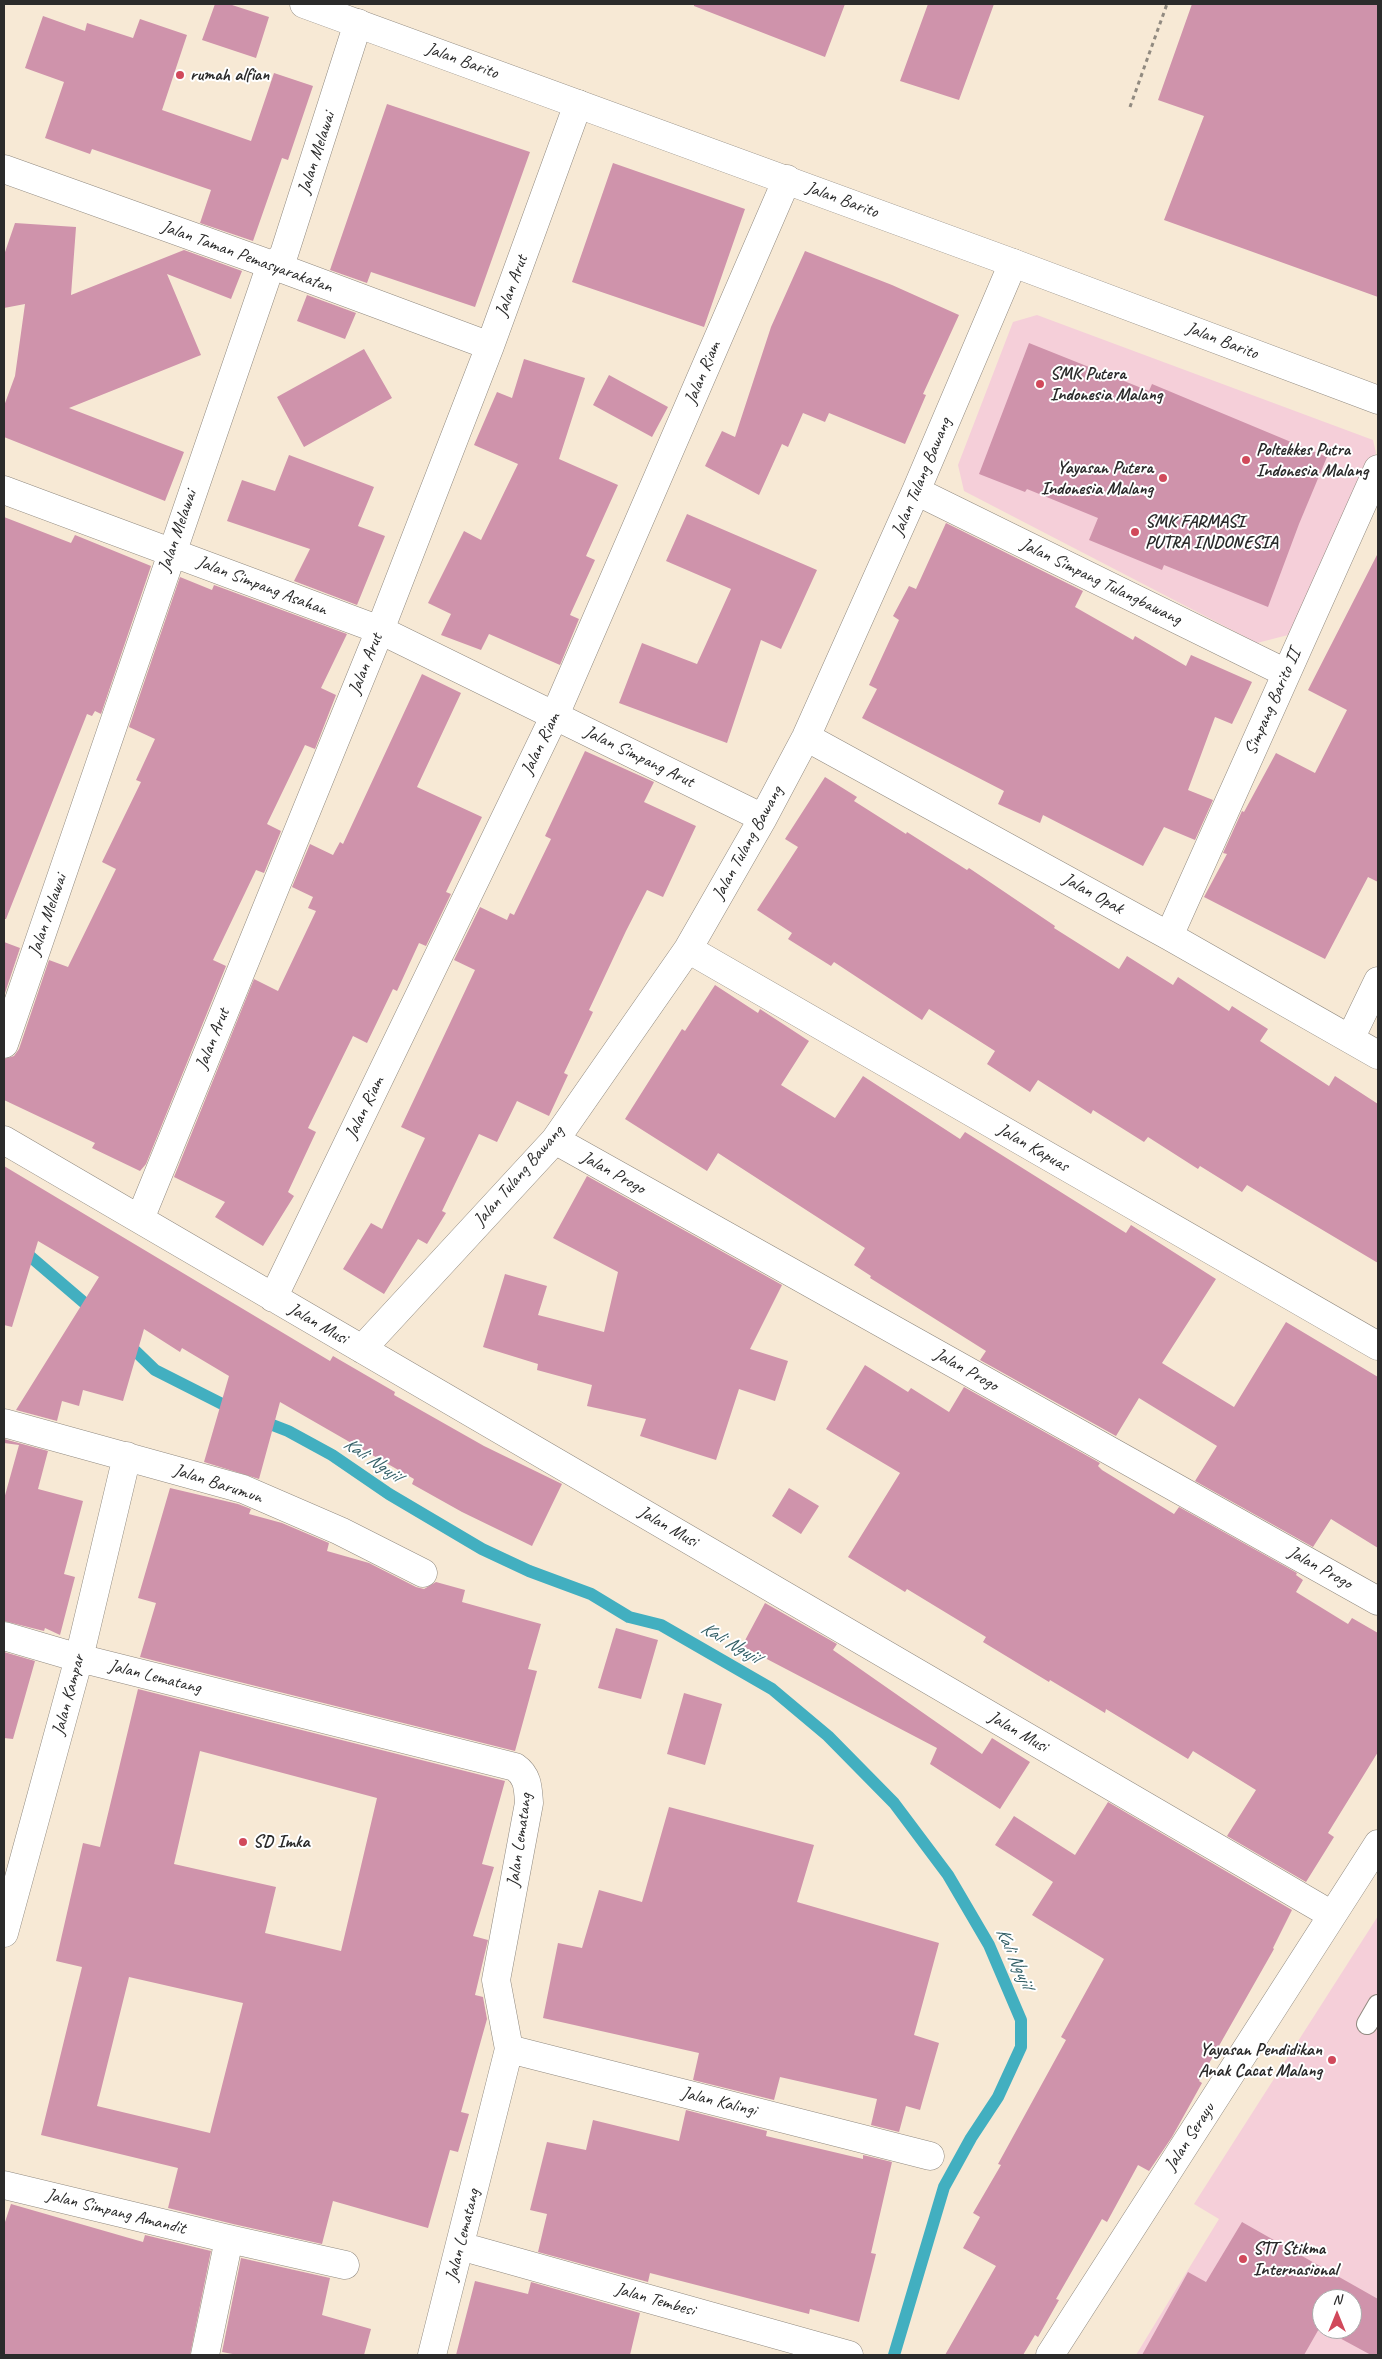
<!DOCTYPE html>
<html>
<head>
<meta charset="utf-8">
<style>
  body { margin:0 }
  #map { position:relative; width:1382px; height:2359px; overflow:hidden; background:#f7e9d5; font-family:Caveat,sans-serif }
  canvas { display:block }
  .frame { position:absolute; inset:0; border:5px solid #2b2b2b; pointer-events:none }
  .north { position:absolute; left:1312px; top:2289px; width:50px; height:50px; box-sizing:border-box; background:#fff; border:1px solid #aaa; border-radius:50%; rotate:0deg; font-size:14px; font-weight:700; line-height:20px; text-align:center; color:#2b2b2b }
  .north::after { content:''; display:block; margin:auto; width:18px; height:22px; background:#d1495b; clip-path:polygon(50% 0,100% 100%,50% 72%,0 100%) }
</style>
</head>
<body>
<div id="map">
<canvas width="1382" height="2359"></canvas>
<div class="frame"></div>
<div class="north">N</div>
</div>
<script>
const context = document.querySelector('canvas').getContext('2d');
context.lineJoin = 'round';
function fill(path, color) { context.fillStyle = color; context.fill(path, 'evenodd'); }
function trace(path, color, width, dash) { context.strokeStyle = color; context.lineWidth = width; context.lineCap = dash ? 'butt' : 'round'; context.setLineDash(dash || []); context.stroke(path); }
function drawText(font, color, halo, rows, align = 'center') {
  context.font = font + ' Caveat,sans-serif'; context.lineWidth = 4; context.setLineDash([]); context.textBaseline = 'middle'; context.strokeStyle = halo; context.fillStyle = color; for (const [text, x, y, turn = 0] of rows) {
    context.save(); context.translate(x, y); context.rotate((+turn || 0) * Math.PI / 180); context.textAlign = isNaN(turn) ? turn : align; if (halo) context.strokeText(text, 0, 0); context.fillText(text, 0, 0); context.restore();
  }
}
fill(new Path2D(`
  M1037 315 1373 440 1376 453 1288 635 1257 643 964 491 958 465 1013 322Z
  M1378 1916V2355H1136L1219 2219 1194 2204ZM1322 2299H1352V2329H1322Z`), '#f5cfd9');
trace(new Path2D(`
  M4 1234 95 1312
  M125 1341 155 1370 236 1411
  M257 1419 288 1431 332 1455 389 1494 482 1549 529 1571 591 1594 629 1617 661 1625 772 1689 828 1736 894 1803 948 1875 989 1945 1021 2020V2047L998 2097 971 2138 944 2187 894 2355`), '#42afc0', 12);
fill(new Path2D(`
  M215 4H229L269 17 256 58 202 40Z
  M694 4H845L825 57 694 6Z
  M928 4H994L959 100 900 81Z
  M1192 4H1378V297L1164 220 1204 116 1158 100Z
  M43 16 85 31 87 23 133 38 140 19 187 35 162 110 251 141 274 73 313 86 288 160 282 158 253 241 200 223 211 190 92 149 90 154 45 138 64 82 25 68Z
  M387 104 530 152 475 307 371 272 367 283 330 270Z
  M613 163 745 209 704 327 572 282Z
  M15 223 76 227 71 295 184 250 242 271 231 299 167 274 201 355 69 408 184 452 165 501 4 437V406L15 376 25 304 4 308V255Z
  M805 251 892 285 959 315 923 394 926 395 905 444 829 413 825 422 803 413 788 447 782 444 759 495 705 466 722 431 735 437 771 327Z
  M307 295 356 313 345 339 297 321Z
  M1029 343 1149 391 1152 384 1327 457 1299 524 1268 607 1164 565 1162 570 1089 540 1098 518 1027 489 1025 492 979 474Z
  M364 349 392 398 304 447 277 397Z
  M524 359 585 378 559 459 618 485 586 556 595 560 570 615 579 619 560 665 489 634 481 650 441 635 451 614 428 603 464 531 481 540 518 464 474 445 497 392 512 398Z
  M609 375 668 407 652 437 593 405Z
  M289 455 374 487 358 526 385 536 357 605 294 581 310 549 227 521 242 480 275 491Z
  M687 514 817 570 781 649 761 640 727 743 619 703 642 643 697 664 731 589 666 561Z
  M4 517 71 543 75 535 151 566 101 714 95 711 92 716 87 714 6 919H4Z
  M946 523 1083 591 1075 607 1133 640 1135 636 1186 666 1191 655 1252 682 1232 724 1215 717 1188 790 1213 800 1195 840 1164 827 1143 866 1043 815 1040 823 998 804 1004 791 862 718 877 689 869 685 899 620 893 616 909 586 916 589Z
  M1378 553V882L1368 877 1325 959 1204 897 1227 854 1223 853 1242 811 1244 812 1276 753 1315 773 1347 710 1308 690Z
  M180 577 212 590 214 585 347 634 321 688 336 695 315 749 305 745 267 824 281 831 264 873 256 870 213 960 226 966 146 1164 140 1171 92 1148 95 1143 4 1100V1059L14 1056 19 1049 49 960 68 967 116 869 102 862 141 782 136 780 155 739 129 727Z
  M422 674 461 693 417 787 482 817 446 892 451 894 426 946 419 943 397 991 393 989 367 1043 353 1036 308 1128 316 1132 288 1192 294 1196 263 1246 215 1217 225 1202 174 1177 254 979 278 991 316 911 308 908 313 897 292 887 310 844 333 855 340 842 343 844Z
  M585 751 654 782 644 802 696 826 663 897 647 890 626 931 589 1010 593 1012 564 1073 568 1075 549 1116 517 1101 497 1142 479 1134 442 1211 446 1213 427 1244 418 1239 384 1294 343 1269 371 1223 382 1229 425 1138 401 1127 475 970 454 960 480 907 507 920 510 913 514 915 551 839 545 836Z
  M825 777 857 797 854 801 906 834 907 832 967 870 969 868 1055 926 1054 928 1119 969 1127 956 1173 985 1178 977 1229 1011 1232 1006 1268 1029 1260 1041 1329 1086 1335 1076 1378 1104V1263L1247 1185 1242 1192 1200 1166 1198 1169 1148 1137 1144 1142 1093 1110 1091 1114 1038 1080 1030 1092 987 1064 995 1051 929 1009 922 1020 834 962 831 966 788 939 792 933 757 910 798 847 785 839Z
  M4 942 20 948 4 996Z
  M715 985 758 1013 760 1009 809 1041 781 1085 835 1118 863 1076 960 1139 965 1132 1126 1233 1131 1225 1216 1279 1162 1363 1234 1407 1286 1322 1378 1377V1548L1331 1519 1313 1547 1195 1481 1217 1446 1139 1398 1116 1436 980 1360 986 1351 870 1278 871 1276 854 1265 865 1248 718 1153 707 1171 625 1119 682 1029 685 1031Z
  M4 1166 330 1361 333 1356 395 1392 394 1395 484 1446 562 1484 532 1546 462 1512 412 1484 414 1479 280 1402 259 1479 204 1462 229 1376 182 1348 180 1352 144 1329 123 1401 83 1390 79 1406 62 1401 57 1421 16 1410 99 1277 38 1241 12 1327 4 1325Z
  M587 1176 782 1285 750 1349 788 1361 775 1401 739 1389 716 1460 640 1436 646 1419 587 1406 592 1385 537 1370 538 1364 483 1347 505 1274 547 1286 538 1315 604 1332 618 1272 553 1238Z
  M865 1365 908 1392 911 1388 949 1412 964 1387 1100 1463 1098 1466 1102 1470 1174 1514 1179 1507 1297 1573 1296 1575 1303 1580 1296 1592 1348 1624 1352 1618 1378 1633V1752L1328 1833 1334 1837 1306 1882 1227 1836 1256 1790 1193 1751 1188 1759 1106 1709 1105 1713 1050 1680 1049 1682 983 1642 986 1637 907 1589 905 1592 848 1557 900 1473 826 1429Z
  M4 1439 48 1451 38 1489 83 1501 64 1574 75 1577 60 1635 45 1628 44 1631 4 1621V1499L19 1445 4 1443Z
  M170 1488 238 1504 251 1509 249 1514 282 1523 329 1543 327 1551 369 1563 416 1587 424 1589 436 1582 465 1590 462 1602 541 1624 528 1669 537 1671 515 1751 140 1657 156 1603 138 1598Z
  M789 1488 819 1506 801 1534 772 1516Z
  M765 1603 837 1644 833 1650 982 1754 992 1738 1030 1762 1000 1809 930 1764 937 1748 742 1646Z
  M616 1628 658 1640 641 1699 598 1688Z
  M4 1652 35 1661 13 1739 4 1738Z
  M138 1689 505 1781 482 1864 494 1867 473 1936 488 1940 475 1995 483 1997 487 2019 461 2112 469 2114 458 2152 450 2150 428 2228 333 2201 322 2244 233 2224 168 2208 178 2168 41 2135 82 1967 56 1961 83 1843 100 1847ZM200 1751 377 1798 341 1951 265 1933 276 1887 174 1864ZM129 1977 243 2003 210 2133 97 2106Z
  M684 1693 722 1704 705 1765 667 1754Z
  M1108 1802 1292 1910 1273 1948 1274 1949 1199 2081 1202 2083 1172 2137 1149 2171 1138 2165 1107 2222 1102 2219 1056 2299 1059 2300 1038 2337 1035 2335 1023 2355H945L996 2266 963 2248 980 2217 973 2213 1001 2165 998 2164 1066 2040 1061 2037 1104 1959 1032 1915 1053 1882 995 1845 1014 1816 1075 1855Z
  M669 1807 814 1845 797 1902 939 1943 914 2035 939 2043 920 2110 906 2106 899 2132 871 2125 877 2099 780 2077 774 2100 693 2080 699 2053 543 2018 558 1943 582 1948 599 1890 642 1902Z
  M686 2110 767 2131 766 2136 863 2159V2155L892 2162 871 2253 876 2254 859 2322 810 2309 809 2314 650 2273 648 2282 538 2252 547 2214 530 2210 547 2142 586 2150 593 2120 679 2141Z
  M11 2204 143 2242 145 2235 211 2251 190 2355H4V2225Z
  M1242 2222 1378 2299V2355H1371L1323 2329H1352V2299H1322V2329L1320 2327 1304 2355H1142L1188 2272 1206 2282Z
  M241 2258 330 2278 322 2315 371 2329 364 2355H238L222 2352Z
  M475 2281 528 2294 531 2282 640 2313 630 2355H456Z`), '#cf93ab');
const service = new Path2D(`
  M1367 2024 1378 2005`);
const minor = new Path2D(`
  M4 169 275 266 490 346
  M4 490 380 630 763 818
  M916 491 1286 673
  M806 737 1169 936 1378 1055
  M1169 936 1378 469
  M688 949 1378 1346
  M1350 1039 1378 981
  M4 1044 267 276 284 254 358 23
  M4 1140 1332 1915
  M555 1140 1378 1601
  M140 1219 380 630 490 346 578 104
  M273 1298 555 715 787 179
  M362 1349 555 1140 688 949 763 818 806 737 916 491 1013 263
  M4 1423 243 1489 340 1531 423 1573
  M4 1636 79 1658 515 1767C528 1776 528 1788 529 1803L496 1980 509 2049 432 2355
  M4 1933 79 1658 127 1456
  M509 2049 930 2156
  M4 2185 229 2239 345 2265
  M460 2246 849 2355
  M205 2355 229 2239
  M1050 2355 1378 1844`);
const tertiary = new Path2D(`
  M304 4 1013 263 1378 400`);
trace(service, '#918a80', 22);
trace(minor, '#918a80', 29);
trace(tertiary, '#918a80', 29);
trace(new Path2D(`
  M1130 107 1167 4`), '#918a80', 3, [4, 4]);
trace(service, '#fff', 20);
trace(minor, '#fff', 28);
trace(tertiary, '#fff', 28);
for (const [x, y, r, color] of [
  [180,75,5,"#d1495b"],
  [1040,384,5,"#d1495b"],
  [1246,460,5,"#d1495b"],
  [1163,478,5,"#d1495b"],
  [1135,532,5,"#d1495b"],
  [243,1842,5,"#d1495b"],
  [1332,2060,5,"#d1495b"],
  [1243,2259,5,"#d1495b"]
]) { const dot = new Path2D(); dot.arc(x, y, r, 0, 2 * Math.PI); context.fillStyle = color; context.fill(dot); trace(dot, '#fff', 2); }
drawText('18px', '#2b2b2b', '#fff', [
  ["Jalan Barito",462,61,20],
  ["Jalan Melawai",317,153,-72],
  ["Jalan Barito",842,200,20],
  ["Jalan Taman Pemasyarakatan",247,257,20],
  ["Jalan Arut",512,286,-70],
  ["Jalan Barito",1222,341,21],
  ["Jalan Riam",703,373,-67],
  ["Jalan Tulang Bawang",922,477,-67],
  ["Jalan Melawai",178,531,-71],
  ["Jalan Simpang Tulangbawang",1101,582,26],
  ["Jalan Simpang Asahan",262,586,21],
  ["Jalan Arut",366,664,-68],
  ["Simpang Barito II",1273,702,-66],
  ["Jalan Riam",541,744,-64],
  ["Jalan Simpang Arut",639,757,26],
  ["Jalan Tulang Bawang",748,843,-61],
  ["Jalan Opak",1093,894,29],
  ["Jalan Melawai",48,915,-71],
  ["Jalan Arut",213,1039,-68],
  ["Jalan Riam",365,1108,-64],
  ["Jalan Kapuas",1033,1148,30],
  ["Jalan Progo",613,1173,29],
  ["Jalan Tulang Bawang",519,1176,-49],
  ["Jalan Musi",318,1324,30],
  ["Jalan Progo",966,1370,29],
  ["Jalan Barumun",218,1484,18],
  ["Jalan Musi",668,1527,30],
  ["Jalan Progo",1320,1568,29],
  ["Jalan Lematang",155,1677,14],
  ["Jalan Kampar",69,1695,-75],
  ["Jalan Musi",1018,1732,30],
  ["Jalan Lematang",520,1840,-82],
  ["Jalan Kalingi",719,2102,14],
  ["Jalan Serayu",1190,2137,-57],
  ["Jalan Simpang Amandit",116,2212,14],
  ["Jalan Lematang",463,2235,-76],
  ["Jalan Tembesi",655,2300,16]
]);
drawText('bold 18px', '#2b2b2b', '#fff', [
  ["rumah alfian",190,75],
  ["SMK Putera",1050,374],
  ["Indonesia Malang",1050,395],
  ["Poltekkes Putra",1256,450],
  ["Indonesia Malang",1256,471],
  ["Yayasan Putera",1153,468,"right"],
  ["Indonesia Malang",1153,489,"right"],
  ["SMK FARMASI",1145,522],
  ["PUTRA INDONESIA",1145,543],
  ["SD Imka",253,1842],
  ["Yayasan Pendidikan",1322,2050,"right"],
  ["Anak Cacat Malang",1322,2071,"right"],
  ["STT Stikma",1253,2249],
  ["Internasional",1253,2270]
], 'left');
drawText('italic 19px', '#346067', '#fff', [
  ["Kali Ngujil",372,1460,34],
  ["Kali Ngujil",730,1643,30],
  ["Kali Ngujil",1014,1958,65]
]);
</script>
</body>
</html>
